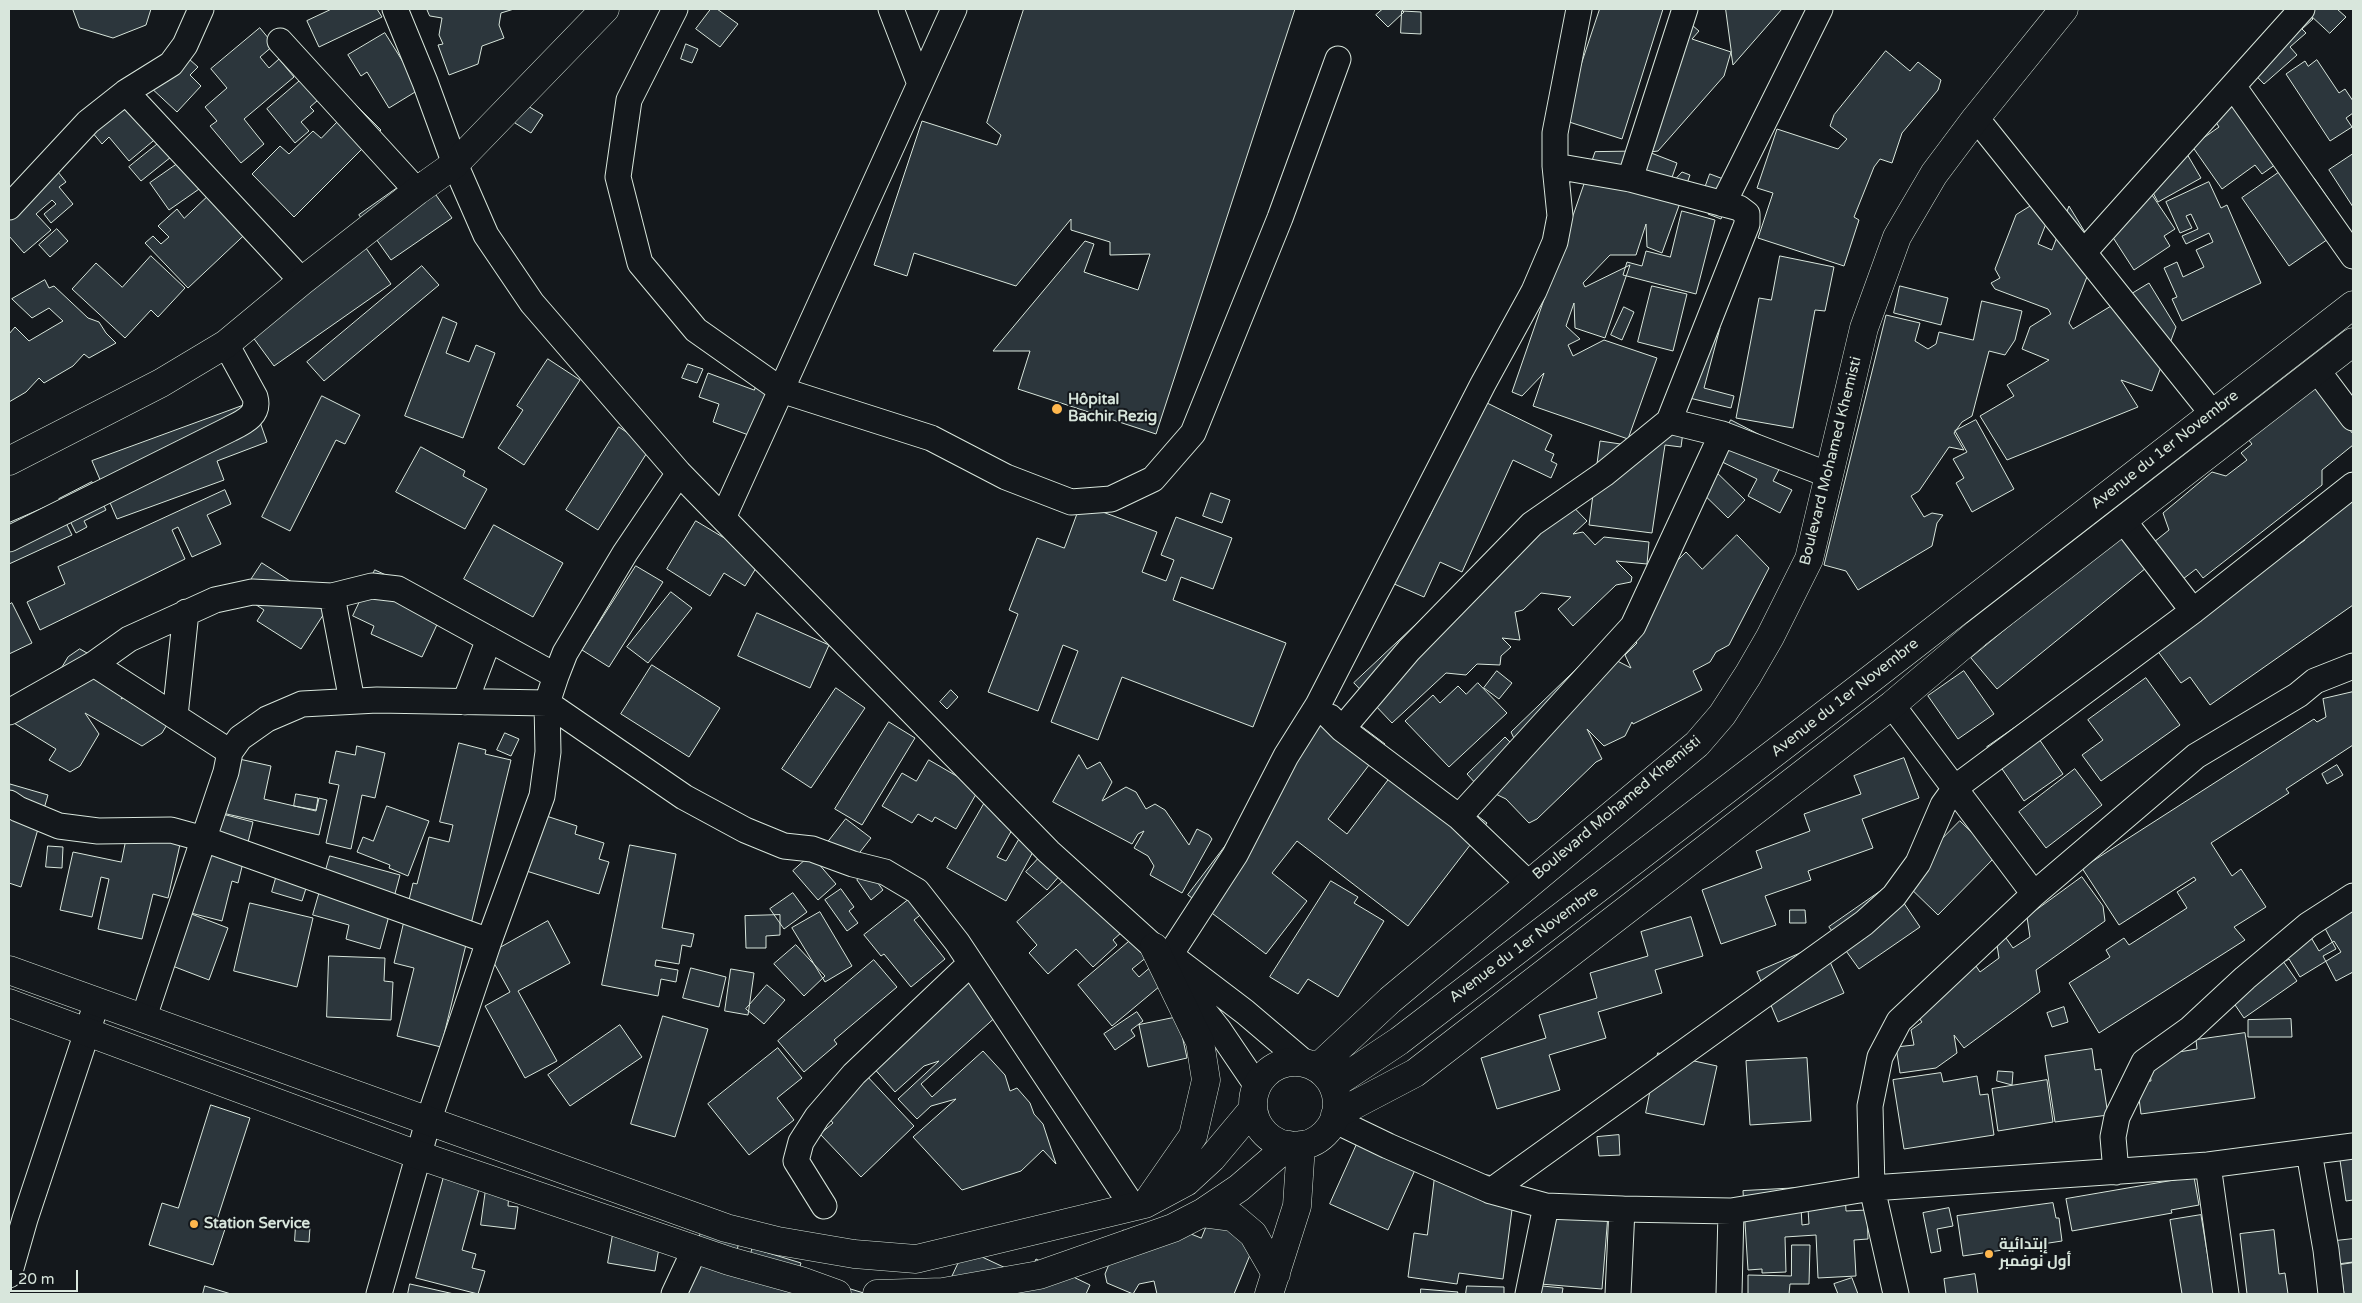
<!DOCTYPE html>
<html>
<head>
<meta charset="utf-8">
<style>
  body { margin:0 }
  #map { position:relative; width:2362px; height:1303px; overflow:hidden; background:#14181c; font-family:"Varela Round",sans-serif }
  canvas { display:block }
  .frame { position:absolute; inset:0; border:10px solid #d8e6dc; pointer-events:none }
  .scale { position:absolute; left:10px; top:1270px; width:68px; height:22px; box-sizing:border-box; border:2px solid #d8e6dc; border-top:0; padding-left:6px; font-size:15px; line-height:18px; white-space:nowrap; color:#d8e6dc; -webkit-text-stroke:4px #14181c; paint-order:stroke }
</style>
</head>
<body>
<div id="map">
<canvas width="2362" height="1303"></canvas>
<div class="frame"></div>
<div class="scale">20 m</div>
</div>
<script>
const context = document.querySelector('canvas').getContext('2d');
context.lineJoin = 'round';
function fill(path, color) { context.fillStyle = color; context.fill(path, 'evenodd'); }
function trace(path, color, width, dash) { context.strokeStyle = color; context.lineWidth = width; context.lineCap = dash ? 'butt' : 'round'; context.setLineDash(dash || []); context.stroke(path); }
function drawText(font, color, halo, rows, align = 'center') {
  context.font = font + ' "Varela Round",Cairo,sans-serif'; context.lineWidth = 4; context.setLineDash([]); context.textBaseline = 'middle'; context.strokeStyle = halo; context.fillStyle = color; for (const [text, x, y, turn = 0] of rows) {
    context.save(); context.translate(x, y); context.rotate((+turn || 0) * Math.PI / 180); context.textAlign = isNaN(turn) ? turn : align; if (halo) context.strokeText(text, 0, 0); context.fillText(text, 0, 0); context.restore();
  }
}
const building = new Path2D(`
  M73 9H151L146 25 113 38 80 28Z
  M332 9H377L382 17 319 47 307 21Z
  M427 9H514L501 13 499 25 504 38 482 46 478 64 449 75 438 45 443 44 439 35 442 18 430 16Z
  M711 9H717L738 24 720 47 696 29Z
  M1024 9H1295L1156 434 1018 389 1030 351H993L1085 241 1094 244 1084 272 1138 290 1150 254 1110 255V242L1071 230V219L1016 286 914 253 907 276 874 265 922 121 997 145 1001 135 987 123Z
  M1383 9H1401L1404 12 1388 27 1376 15Z
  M1600 9H1663L1622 139 1563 120Z
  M1726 9H1782L1733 65 1731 52 1724 76 1658 151 1634 154 1680 15 1699 31 1692 39 1731 52Z
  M2304 9H2337L2346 17 2330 33Z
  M2304 9 2313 19 2302 29 2306 33 2290 47 2297 55 2264 84 2241 60Z
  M1402 11 1421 12V34L1401 33Z
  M260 28 274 45 260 57 269 68 279 59 294 77 244 119 264 144 241 163 210 126 217 121 205 107 227 88 211 69Z
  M385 33 420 89 389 108 367 72 361 76 348 55Z
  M686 44 698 49 692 63 681 59Z
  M180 51 198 67 190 75 201 86 177 112 148 85Z
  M1886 51 1910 71 1918 62 1941 80 1938 90 1902 133 1892 163 1880 159 1874 167 1854 217 1859 220 1844 266 1758 238 1773 193 1757 188 1777 129 1838 149 1847 139 1830 126 1834 115Z
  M2317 60 2339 93 2345 89 2353 101V113L2346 118 2352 127 2330 141 2286 74 2305 61 2308 66Z
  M316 67 333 87 310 107 314 111 301 122 309 131 295 143 267 109Z
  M2235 81 2289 155 2262 174 2255 165 2222 189 2192 146 2219 127 2212 116Z
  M132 99 164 132 129 161 109 137 102 144 92 132Z
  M355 104 381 130 294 217 252 174 280 146 289 154 313 131 321 138Z
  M526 105 543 115 531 133 515 123Z
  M169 135 181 149 141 181 129 167Z
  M1646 151 1677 163 1669 186 1682 172 1690 175 1662 253 1647 247 1646 224 1636 255H1610L1583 283 1585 287 1630 265 1605 338 1575 328 1574 303 1566 326 1580 339 1568 345 1573 356 1604 340 1657 358 1628 439 1533 406 1544 373 1522 396 1512 392 1595 152Z
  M193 153 212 180 169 210 150 183Z
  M2187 154 2201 178 2158 202 2145 178Z
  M2353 154V207L2329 170Z
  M2297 160 2310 180 2314 178 2347 226 2289 266 2242 198Z
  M58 172 66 182 59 187 73 204 51 223 44 214 56 204 52 200 36 214 51 230 24 253 9 236V215Z
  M420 172 452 218 391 260 359 215Z
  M1710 174 1734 183 1721 219 1708 214 1712 204 1701 199Z
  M2209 182 2221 208 2227 205 2261 283 2182 321 2172 299 2177 297 2164 268 2177 262 2183 277 2204 267 2196 250 2213 242 2209 233 2186 244 2182 236 2198 229 2191 214 2186 216 2192 228 2180 233 2166 202Z
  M220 185 256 224 188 288 145 243 153 236 161 244 169 237 158 226 177 209 184 218Z
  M2148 189 2175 229 2164 236 2170 246 2134 270 2101 219Z
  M2034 204 2051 211 2038 244 2052 250 2069 206 2091 242 2092 264 2069 323 2073 329 2149 283 2176 327 2152 391 2121 380 2138 407 2007 460 1980 416 2014 396 2007 385 2049 360 2022 349 2030 327 2051 314 2048 309 1995 289 1991 283 2000 278 1995 269 2016 215Z
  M1682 211 1715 220 1696 294 1623 275 1627 262 1642 266 1646 251 1670 257Z
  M57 229 68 241 50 257 39 245Z
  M359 238 391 284 274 366 241 321Z
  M151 256 185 288 158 317 151 310 125 338 72 289 96 263 122 287Z
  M1780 256 1834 267 1825 311 1815 310 1793 428 1736 418 1759 298 1771 300Z
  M422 266 439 285 324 381 307 362Z
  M45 280 49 288 54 286 88 318 99 322 106 333 116 343 89 358 84 354 73 366 44 383 39 378 26 392 9 402V334L15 327 29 341 63 321 49 308 32 318 12 299Z
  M1652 286 1687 294 1673 351 1638 342Z
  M1900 286 1948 298 1941 325 1894 313Z
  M1982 301 2022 311 2015 340 2005 355 1989 351 1972 416 1962 422 1954 433 1964 450 1949 447 1919 491 1911 496 1924 517 1932 513 1943 515 1937 523 1932 546 1858 590 1846 571 1824 565 1886 315 1920 323 1915 341 1928 349 1936 344 1939 332 1973 340Z
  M1624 307 1634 312 1622 340 1611 335Z
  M443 317 457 323 446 353 469 362 476 345 495 353 463 438 405 416Z
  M1696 322 1720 328 1704 388 1734 396 1731 408 1677 395Z
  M548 359 580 380 524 465 498 448 523 410 517 406Z
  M688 364 703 369 697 383 682 378Z
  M762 370 777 376 754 437 713 422 719 404 699 397 708 373 754 390Z
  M2310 380 2353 434V445L2322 470V485L2203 578 2196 569 2183 579 2154 542 2169 530 2163 513 2212 472 2226 476 2247 460 2241 453 2252 444 2243 433Z
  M322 396 360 415 345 444 336 440 290 531 262 517Z
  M1483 401 1552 435 1545 450 1554 454 1551 461 1557 464 1551 478 1513 460 1462 572 1440 562 1424 597 1392 583 1423 515 1429 517Z
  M253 402 267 442 217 461 224 480 117 519 92 461Z
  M1731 420 1789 450 1773 481 1792 490 1780 513 1748 496 1757 479 1712 457Z
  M1976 420 2014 489 1972 512 1956 483 1964 478 1953 459 1967 452 1955 431Z
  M619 427 650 448 598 530 566 510Z
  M1665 430 1683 432 1681 447 1665 445 1652 533 1589 525 1600 441 1648 448Z
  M421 447 465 471 463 476 487 489 465 529 396 492Z
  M1708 464 1745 500 1728 518 1691 482Z
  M92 482 106 510 84 521 87 527 76 533 59 499Z
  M225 490 231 504 207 515 221 544 192 557 178 527 172 530 185 559 40 630 27 602 65 584 58 567Z
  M1558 491 1587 521 1573 534 1583 532 1595 545 1604 537 1649 542 1647 564 1616 561 1632 577 1631 582 1616 585 1573 626 1558 609 1571 597 1541 593 1523 610 1515 612 1520 640 1502 638 1511 647 1501 656 1500 665 1477 664 1466 675 1446 673 1392 723 1354 683Z
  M1211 493 1230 500 1222 523 1203 516Z
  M2353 496V605L2210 705 2190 677 2181 683 2154 646 2305 540 2294 524Z
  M1081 504 1157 532 1142 572 1166 581 1174 560 1161 555 1176 517 1232 538 1213 589 1181 577 1173 600 1286 643 1253 727 1122 677 1098 740 1051 722 1078 651 1063 645 1038 711 988 692 1018 614 1009 610 1037 538 1064 548Z
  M46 507 64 519 72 535 9 564V523Z
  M696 521 761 560 745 586 724 573 710 596 667 569Z
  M2135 523 2162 555 1997 689 1971 658Z
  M494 525 563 563 533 617 464 579Z
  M1737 535 1769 568 1729 645 1716 652 1710 662 1693 671 1702 690 1633 724 1632 722 1625 736 1604 746 1587 729 1602 759 1596 762 1537 819 1529 823 1506 799 1477 785 1467 774 1505 737 1521 753 1511 732 1596 650 1631 668 1625 655 1637 643 1630 635 1640 625 1626 611 1686 552 1702 569Z
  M262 563 329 606 301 649 257 621 264 610 241 595Z
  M636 566 663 582 609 667 582 650Z
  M375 570 447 603 422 657 371 634 374 626 353 616Z
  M671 592 692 608 648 663 627 647Z
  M12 603 32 643 9 654V605Z
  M757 613 829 645 810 688 738 656Z
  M80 649 101 661 99 682H131L121 699 137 690 171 718 162 733 142 746 85 713 99 734 80 766 70 772 49 760 56 749 9 720 42 680 62 667 68 657Z
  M652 665 720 708 689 757 621 714Z
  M1497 671 1512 683 1499 699 1484 688Z
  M1964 671 1994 714 1958 739 1928 696Z
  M2146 678 2180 725 2101 781 2082 755 2103 740 2088 720Z
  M1478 683 1507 713 1449 767 1405 721 1433 695 1440 703 1458 686 1466 694Z
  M836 688 865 708 811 788 782 769Z
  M951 690 958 697 947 709 940 702Z
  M2353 692V745L2286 789 2289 793 2211 843 2232 876 2241 869 2266 907 2234 927 2245 940 2099 1033 2069 983 2110 957 2106 950 2124 938 2129 945 2187 908 2177 892 2196 880 2194 877 2119 925 2082 868 2314 719 2317 722 2326 717 2323 699Z
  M1333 705 1385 744 1328 819 1347 834 1400 764 1433 782 1487 823 1408 926 1297 841 1272 873 1307 901 1266 954 1188 895Z
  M2026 720 2063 774 2024 801 1987 747Z
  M889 722 915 738 862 825 835 809Z
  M505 733 519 739 511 756 497 750Z
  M459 743 486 750 485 754 511 760 441 1047 397 1036 414 968 394 963 413 883 417 884 429 837 449 842 453 825 440 822Z
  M357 746 385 753 375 798 362 795 351 849 326 843 339 785 329 783 336 751 355 755Z
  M1079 755 1087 769 1100 762 1112 782 1102 801 1126 787 1136 792 1146 809 1155 804 1165 810 1189 845 1197 829 1209 835 1212 839 1182 893 1150 875 1154 866 1148 856 1134 848 1144 831 1138 834 1132 844 1053 802Z
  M230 757 271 766 264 799 316 811 319 798 327 800 319 835 218 812Z
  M1904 758 1919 798 1862 819 1873 848 1808 871 1811 880 1765 896 1776 925 1721 944 1702 890 1762 868 1756 851 1810 831 1804 814 1861 794 1854 776Z
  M929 760 979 789 956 829 935 817 932 822 918 814 912 823 882 806 902 773 916 781Z
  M2337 765 2343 775 2327 784 2322 774Z
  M2075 769 2102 805 2046 848 2019 812Z
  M10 784 48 795 21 887 9 883Z
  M296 794 318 798 316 810 294 806Z
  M984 804 1002 814 999 820 1013 828 997 857 1006 861 1023 832 1039 841 1006 901 947 868Z
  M387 806 429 821 408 876 389 868 390 865 357 852 363 837 373 841Z
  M211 811 253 822 238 883 232 881 222 921 183 911Z
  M534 812 577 826 575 834 604 843 599 859 609 862 599 894 517 868Z
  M846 819 871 838 853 861 828 842Z
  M1960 821 1996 856 1938 915 1902 880Z
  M128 831H183L168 898 153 894 142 939 98 929 109 879 101 877 92 917 60 910 73 852 121 862Z
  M630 845 676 854 662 928 694 934 691 947 682 945 679 964 656 960 655 966 678 970 676 982 661 979 658 996 602 985Z
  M48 846 63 847 62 868 46 867Z
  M1049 847 1069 865 1047 890 1026 872Z
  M811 855 836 884 818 900 793 871Z
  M330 856 400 875 380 949 346 939 349 925 313 915Z
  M282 857 313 866 302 901 272 892Z
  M1077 869 1131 924 1113 940 1117 945 1093 967 1076 949 1048 974 1029 953 1037 945 1017 922Z
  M869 871 883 890 871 900 857 880Z
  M2082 877 2103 906 2105 921 2036 970 2040 992 1964 1048 1954 1035 1957 1053 1936 1068 1900 1073 1896 1047 1914 1045 1911 1030 1922 1022 1913 1010 1974 963 1980 972 1999 958 1997 945 2006 938 2013 948 2030 937 2027 917Z
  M1331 881 1358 897 1354 903 1384 921 1338 997 1308 979 1298 994 1270 977Z
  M1891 884 1920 927 1859 969 1829 927Z
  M841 889 854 907 849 911 858 923 847 931 825 900Z
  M793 893 807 912 784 929 770 909Z
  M917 893 929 908 914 920 945 959 911 987 884 954 881 956 864 935Z
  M250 903 313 918 297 987 234 971Z
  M2353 908V972L2336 981 2323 956 2336 949 2318 915Z
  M181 910 228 928 209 980 162 962Z
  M1790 910H1805L1806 923H1790Z
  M820 912 852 966 825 982 792 928Z
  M780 915V935L766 936V948H746L745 916Z
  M1691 917 1703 956 1655 970 1662 993 1598 1012 1606 1038 1549 1055 1560 1090 1497 1109 1481 1058 1546 1038 1539 1015 1597 998 1590 973 1648 956 1641 932Z
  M548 921 570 963 518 991 557 1061 525 1078 485 1006 510 992 489 954Z
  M1138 934 1153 952 1132 969 1139 977 1153 965 1166 981 1112 1026 1078 985Z
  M2309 934 2319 951 2334 941 2341 952 2300 977 2289 959 2286 961 2276 945Z
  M1822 944 1844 993 1778 1022 1757 972Z
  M796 945 825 976 804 996 774 964Z
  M2276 951 2297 981 2244 1018 2231 999Z
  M329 956 385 958 384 981 393 982 391 1020 327 1017Z
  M874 960 897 987 834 1040 837 1044 804 1072 778 1041Z
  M691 968 726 977 719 1007 683 998Z
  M731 969 754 973 748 1015 725 1011Z
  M963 975 999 1014 921 1084 932 1097 983 1051 1005 1075 1010 1091 1017 1088 1030 1103 1034 1114 1043 1124 1056 1164 1043 1150 1021 1171 962 1190 913 1137 956 1099 931 1106 917 1119 898 1099 939 1061 924 1066 895 1092 871 1065Z
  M767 985 785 1000 764 1024 746 1009Z
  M2064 1007 2068 1022 2052 1027 2047 1013Z
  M1137 1012 1143 1021 1131 1030 1135 1036 1115 1050 1104 1034Z
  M663 1016 708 1029 675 1137 631 1124Z
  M1178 1017 1187 1058 1148 1067 1139 1025Z
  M2291 1019 2292 1037H2248V1020Z
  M620 1025 642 1057 570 1106 548 1075Z
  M2245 1033 2255 1098 2141 1114 2137 1083 2151 1081 2148 1057 2197 1049 2196 1040Z
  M778 1048 802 1078 777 1098 794 1120 749 1155 708 1104Z
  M2092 1049 2095 1070 2101 1069 2108 1115 2055 1122 2045 1056Z
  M1658 1053 1717 1066 1704 1125 1646 1113Z
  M1807 1058 1811 1121 1750 1125 1746 1061Z
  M1998 1071 2013 1072 2012 1085 1997 1081Z
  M1941 1073 1943 1082 1977 1076 1980 1095 1988 1094 1994 1135 1904 1149 1893 1080Z
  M865 1074 914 1126 861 1177 820 1134 833 1123 824 1112Z
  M2047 1080 2053 1122 1998 1131 1992 1089Z
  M211 1105 250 1118 216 1223 226 1226 213 1265 149 1245 162 1203 178 1208Z
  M1366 1124 1424 1150 1388 1230 1330 1204Z
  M1619 1135 1620 1155 1599 1156 1597 1137Z
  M2353 1137V1200L2346 1201 2337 1140Z
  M1436 1168 1516 1179 1503 1279 1459 1273 1457 1284 1408 1277 1414 1233 1427 1235Z
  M445 1173 481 1182 462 1250 476 1254 472 1268 485 1271 478 1294 416 1278Z
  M2194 1177 2199 1205 2171 1210 2172 1213 2072 1231 2066 1199Z
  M1800 1188 1802 1225 1809 1224 1807 1194 1845 1192 1846 1211 1867 1210 1868 1239 1854 1240 1856 1276 1818 1278 1816 1235 1785 1237 1786 1272 1762 1273V1269L1748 1270 1743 1191Z
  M486 1189 509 1192 508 1206 518 1207 515 1229 481 1225Z
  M1547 1197 1609 1202 1602 1289 1540 1284Z
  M2053 1203 2056 1218H2059L2062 1241 1963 1256 1957 1216Z
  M1949 1208 1953 1226 1937 1229 1941 1251 1931 1253 1923 1213Z
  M1212 1213 1259 1233 1234 1294H1157L1154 1281 1139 1284 1133 1294 1107 1283 1105 1274 1123 1230 1157 1245 1181 1230 1201 1238Z
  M2201 1215 2214 1294H2182L2170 1220Z
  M296 1225 310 1227 309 1242 295 1241Z
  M702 1229 740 1240 735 1256 749 1260 752 1248 801 1263 798 1273 867 1294H682Z
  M2274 1230 2279 1274 2285 1273 2288 1294H2247L2240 1234Z
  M613 1234 660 1242 655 1271 608 1263Z
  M2353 1239V1262L2338 1264 2335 1241Z
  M1792 1245H1810L1809 1284H1790L1789 1294H1748V1275L1791 1276Z
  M965 1249 1027 1278 1036 1259 1090 1285 1086 1294H944Z
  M2353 1263V1294H2344L2340 1265Z
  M1975 1274 1978 1294H1946L1944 1279Z
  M1852 1278 1858 1294H1838L1834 1284Z
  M410 1284 454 1294H408Z
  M1532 1285 1563 1288 1562 1294H1531Z
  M205 1286 231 1294H203Z
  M1467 1286 1504 1287V1294H1466Z
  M1421 1289 1458 1292 1457 1294H1421Z`);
fill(building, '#2c363c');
trace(building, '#d8e6dc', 1);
const minor = new Path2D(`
  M395 9 425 82 455 164 486 235 532 303 679 473 1049 852 1154 947 1219 1030 1257 1086
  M675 9 629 100 618 177 640 263 696 330 781 390 931 438 1006 477 1071 502 1111 499 1153 479 1193 433 1280 218 1338 59
  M891 9 920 84
  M280 41 417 191
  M2233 86 2353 256
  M126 92 302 281
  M1976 118 2212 413
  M1630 179 1685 9
  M1723 204 1820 9
  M9 207 88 122 126 92 171 64 185 45 201 9
  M2084 252 2302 9
  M2317 370 2353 418
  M1669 421 1722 434 1829 475
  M723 518 954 9
  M2123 520 2193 611
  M9 539 230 429C244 422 260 415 255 397L226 344
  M332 596 352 701
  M94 664 230 752
  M465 702 489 639
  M1892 705 2034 894
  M9 712 94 664 129 639 215 600 252 592 332 596 372 586 398 589 556 676
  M175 716 186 612
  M1330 717 1342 729 1459 817 1528 883
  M1342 729 1409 650 1532 524 1604 474 1669 421 1747 224V214L1739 208 1630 179 1555 166
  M9 803 18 809 59 826 98 831 171 830 204 839 489 941
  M1459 817 1633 626 1722 434
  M1170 955 1235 855 1286 756 1318 705 1483 384 1534 291 1555 242 1560 216 1555 166V133L1579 9
  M1174 958 1245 1012 1305 1063
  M144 1017 226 772 230 752 240 738 267 719 302 704 377 700 547 703 684 797 745 830 784 846 812 849 853 864 885 872 917 891 957 942 1133 1207
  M1334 1120 1388 1146 1491 1191 1546 1206 1622 1209 1731 1211 1872 1188 2208 1165 2353 1146
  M2309 1152 2326 1250 2331 1294
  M2208 1165 2226 1294
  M2116 1172 2113 1137 2117 1117 2144 1062 2190 1029 2245 978 2308 925 2353 896
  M1491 1191 1864 923 1894 896 1918 863 1943 805 1956 787 2193 611 2353 485
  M824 1206 796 1161 801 1142 817 1117 854 1074 971 963
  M9 1275 25 1219 97 1002
  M379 1294 428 1122 489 941 542 796 548 752 547 703 556 676 565 653 625 553 679 473
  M674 1294 695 1249
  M1528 1294 1546 1206
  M1618 1294 1622 1209
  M1729 1294 1731 1211
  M1896 1294 1872 1188 1870 1106 1880 1057 1899 1021 2034 894 2196 756 2298 695 2315 681 2353 666`);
const major = new Path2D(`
  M9 461 161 383 226 344 302 281 417 191 455 164 605 9
  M9 970 726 1228 778 1241 854 1254 916 1259 1145 1204 1186 1182 1212 1158 1253 1109
  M9 1003 418 1155 729 1261 801 1281 837 1294
  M1253 1104a42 42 0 1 1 84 0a42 42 0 1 1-84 0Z
  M1317 1068 1390 1000 1697 744 1722 715 1748 675 1770 637 1809 559 1864 328 1897 237 1934 174 1976 118 2064 9
  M1333 1085 1399 1041 1872 678 2353 305
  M1335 1115 1415 1073 1892 705 1976 634 2353 342
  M1150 1198 1193 1136 1206 1080 1200 1042 1154 947
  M1202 1213 1233 1217 1253 1234 1276 1274
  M877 1294 943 1292 1039 1275 1173 1228 1202 1213 1239 1188 1289 1145
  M1269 1294 1297 1206 1301 1145`);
trace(minor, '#d8e6dc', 27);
trace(major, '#d8e6dc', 29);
trace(minor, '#14181c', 25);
trace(major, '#14181c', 28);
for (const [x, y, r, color] of [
  [1057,409,6,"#ffb74d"],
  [194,1224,5,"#ffb74d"],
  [1989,1254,5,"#ffb74d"]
]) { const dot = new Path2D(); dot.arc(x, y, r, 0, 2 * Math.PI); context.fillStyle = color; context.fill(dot); trace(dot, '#14181c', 2); }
drawText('bold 15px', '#d8e6dc', '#14181c', [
  ["Hôpital",1068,400],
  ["Bachir Rezig",1068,417],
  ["Station Service",204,1224],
  ["إبتدائية",1999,1245],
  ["أول نوفمبر",1999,1262]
], 'left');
drawText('15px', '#d8e6dc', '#14181c', [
  ["Avenue du 1er Novembre",2165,450,-38],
  ["Boulevard Mohamed Khemisti",1831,461,-76],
  ["Avenue du 1er Novembre",1845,698,-38],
  ["Boulevard Mohamed Khemisti",1617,808,-40],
  ["Avenue du 1er Novembre",1524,945,-37]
]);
</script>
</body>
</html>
